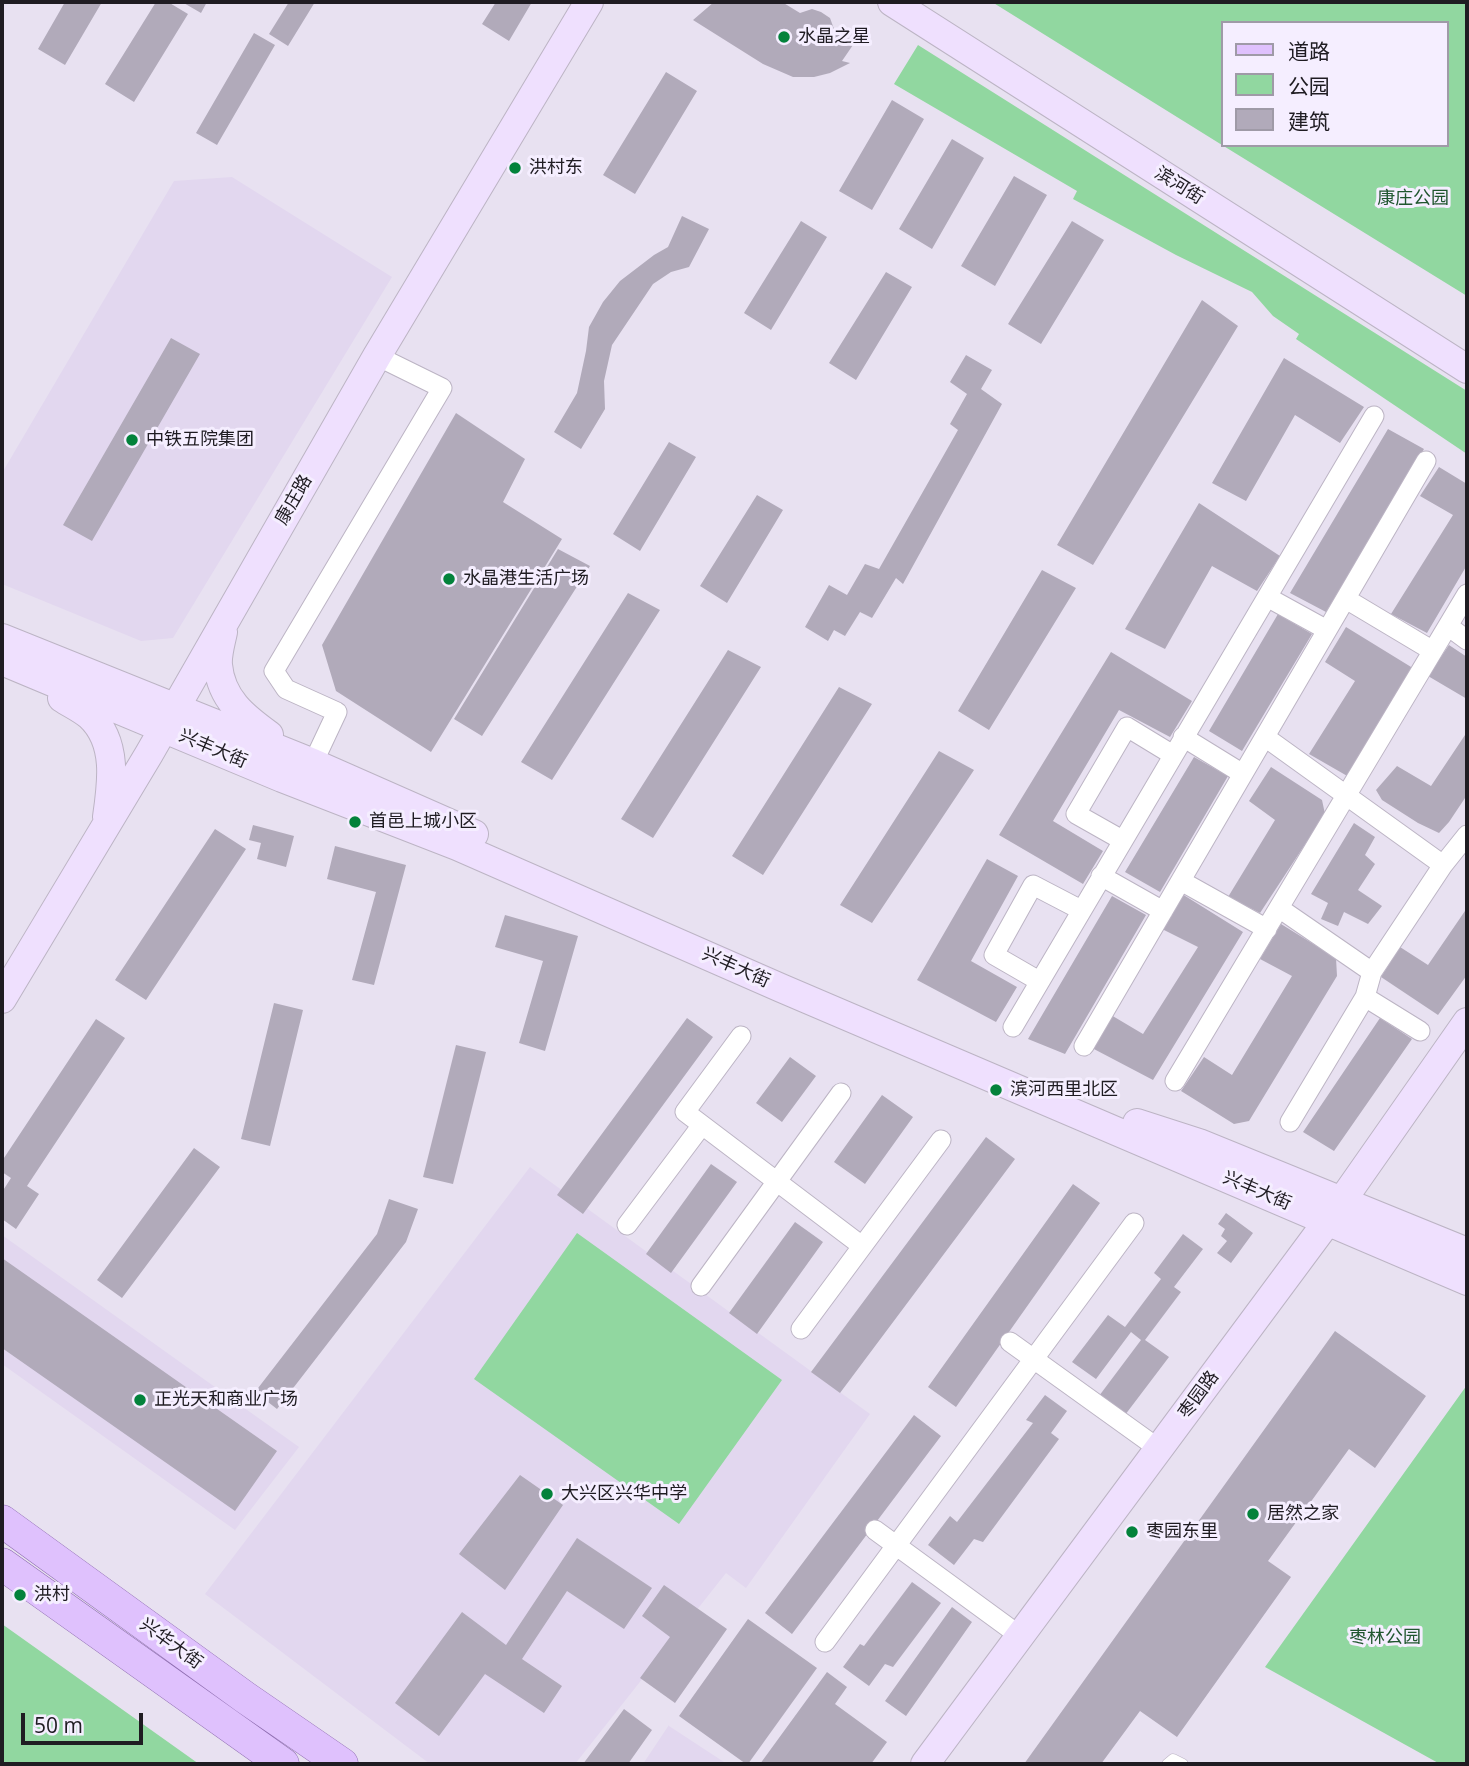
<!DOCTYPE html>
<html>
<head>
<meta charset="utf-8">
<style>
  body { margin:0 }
  #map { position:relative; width:1469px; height:1766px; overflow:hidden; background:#e8e1f1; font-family:"Open Sans","Noto Sans SC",sans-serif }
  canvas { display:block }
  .frame { position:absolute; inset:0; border:4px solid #1f1c22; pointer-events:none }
  .legend { position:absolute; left:1221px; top:21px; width:228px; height:126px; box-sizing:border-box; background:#f5eeff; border:2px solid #9f9aa7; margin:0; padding:9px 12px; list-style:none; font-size:21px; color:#1f1c22 }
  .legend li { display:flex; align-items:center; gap:14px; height:35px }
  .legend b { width:35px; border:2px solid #9f9aa7 }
  .scale { position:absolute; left:21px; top:1713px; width:122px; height:32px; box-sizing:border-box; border:4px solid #1f1c22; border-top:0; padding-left:9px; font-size:21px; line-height:24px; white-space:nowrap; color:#1f1c22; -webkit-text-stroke:5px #f5eeff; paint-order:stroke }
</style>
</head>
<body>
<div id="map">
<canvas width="1469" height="1766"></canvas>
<div class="frame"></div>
<ul class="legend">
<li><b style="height:9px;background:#dfc1fd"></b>道路</li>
<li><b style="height:19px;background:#91d7a0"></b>公园</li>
<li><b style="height:19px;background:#b1aaba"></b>建筑</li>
</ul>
<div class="scale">50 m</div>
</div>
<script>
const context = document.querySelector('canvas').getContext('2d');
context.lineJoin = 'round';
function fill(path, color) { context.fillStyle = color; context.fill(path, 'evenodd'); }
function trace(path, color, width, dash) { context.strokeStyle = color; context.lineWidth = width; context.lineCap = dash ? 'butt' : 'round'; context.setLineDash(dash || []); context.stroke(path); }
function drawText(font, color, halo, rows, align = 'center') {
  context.font = font + ' "Open Sans","Noto Sans SC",sans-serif'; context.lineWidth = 6; context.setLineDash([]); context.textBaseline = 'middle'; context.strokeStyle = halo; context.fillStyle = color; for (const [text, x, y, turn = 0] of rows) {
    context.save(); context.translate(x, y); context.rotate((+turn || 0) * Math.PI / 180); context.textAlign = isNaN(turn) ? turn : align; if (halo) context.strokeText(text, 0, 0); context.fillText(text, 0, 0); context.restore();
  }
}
fill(new Path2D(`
  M232 177 392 277 173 638 141 641 2 584V473L174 181Z
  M530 1167 870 1414 746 1588 726 1573 575 1764H430L205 1594Z
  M2 1235 299 1447 235 1530 2 1364Z
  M669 1725V1726L727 1764H643Z`), '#e2d7ef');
fill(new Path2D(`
  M992 2H1467V296L1222 145H1446V23H1222V145Z
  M918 45 1467 391V454L1296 339 1299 334 1273 316 1252 292 1176 255 1073 199 1077 191 894 84Z
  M577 1233 782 1380 679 1524 474 1379Z
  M1467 1385V1764H1440L1265 1667Z
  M2 1624 199 1764H2Z`), '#91d7a0');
fill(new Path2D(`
  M65 2H102L65 65 38 49Z
  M156 2H168L188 14 134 102 105 84Z
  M182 2H207L201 13Z
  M289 2H315L288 46 269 34Z
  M496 2H532L509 41 482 24Z
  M714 2H782L800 13 812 9 821 12 830 18 834 29 855 42 842 61 850 63 830 73 814 77H793L763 64 693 20Z
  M254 33 275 45 217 145 196 133Z
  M666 72 697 91 635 194 603 175Z
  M892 100 924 119 872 210 839 191Z
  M952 139 984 158 932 249 899 229Z
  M1014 176 1047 195 995 286 961 266Z
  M682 216 709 229 689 267 671 272 653 284 612 345 604 381 605 409 581 449 554 432 577 393 586 351 589 327 603 302 620 281 654 255 668 247Z
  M801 221 827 237 771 330 744 313Z
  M1072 221 1104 240 1041 344 1008 324Z
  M886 272 912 287 856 380 829 363Z
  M1202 300 1238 326 1093 565 1057 545Z
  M171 338 200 354 92 541 63 525Z
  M966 355 992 370 981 389 1002 404 903 584 896 578 872 618 860 612 845 636 834 630 828 641 805 627 829 585 847 595 865 564 879 569 958 430 950 424 967 394 950 382Z
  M1284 358 1364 407 1340 443 1295 415 1246 501 1212 483Z
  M456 413 525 459 503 502 562 539 431 752 336 691 322 645Z
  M1388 429 1424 449 1326 612 1290 593Z
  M669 442 696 457 640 551 613 534Z
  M1439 467 1467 484V565L1427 633 1391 614 1453 515 1420 496Z
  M757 495 783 510 727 603 700 586Z
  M1199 503 1280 556 1257 591 1212 566 1165 649 1125 629Z
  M558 549 590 566 482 736 454 719Z
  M1042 570 1076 588 989 730 958 711Z
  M628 593 660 610 552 780 521 762Z
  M1278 614 1312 634 1242 751 1209 731Z
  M1346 627 1416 670 1349 777 1309 754 1355 681 1325 662Z
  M1449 645 1467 657V699L1428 676Z
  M728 650 761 667 653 838 621 819Z
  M1111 652 1192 701 1170 737 1119 710 1053 821 1103 851 1083 884 999 835Z
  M839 687 872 704 763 875 732 856Z
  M1467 732V795L1449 822 1439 833 1418 823 1382 800 1376 790 1397 766 1431 786Z
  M939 751 974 770 872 923 840 905Z
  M1194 757 1228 776 1160 892 1125 872Z
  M1271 767 1322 800 1325 814 1260 913 1228 897 1275 820 1249 801Z
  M1354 823 1375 837 1365 855 1375 864 1358 890 1382 906 1368 924 1344 912 1338 926 1321 919 1328 903 1311 894Z
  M253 825 294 836 286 867 257 859 261 843 249 840Z
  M215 829 246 849 146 1000 115 980Z
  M335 846 406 865 374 985 352 980 376 892 327 879Z
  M987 859 1018 876 971 961 1017 987 996 1022 917 980Z
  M1182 894 1243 932 1153 1080 1092 1048 1111 1015 1143 1034 1198 947 1162 929Z
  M1112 896 1146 915 1065 1054 1028 1039Z
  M1467 908V975L1438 1015 1381 977 1400 947 1428 965Z
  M505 915 578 936 545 1051 519 1043 543 961 495 947Z
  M1281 924 1336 958 1337 976 1249 1121 1234 1124 1181 1091 1204 1057 1232 1075 1292 976 1260 959Z
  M274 1003 303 1010 270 1146 241 1139Z
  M687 1018 713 1037 583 1214 557 1195Z
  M1380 1018 1412 1039 1334 1151 1303 1132Z
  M96 1019 125 1038 27 1186 39 1194 16 1229 2 1219V1192L11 1178 2 1172V1161Z
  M456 1045 486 1052 453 1184 423 1177Z
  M790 1057 816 1076 782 1122 756 1103Z
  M882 1095 913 1117 865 1184 834 1162Z
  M986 1137 1015 1159 840 1393 811 1372Z
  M194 1148 220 1167 122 1298 97 1280Z
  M711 1164 737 1182 671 1273 646 1254Z
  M1073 1184 1100 1203 956 1407 928 1387Z
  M389 1199 418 1209 406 1242 277 1409 255 1392 377 1234Z
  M1226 1213 1253 1233 1231 1263 1217 1253 1227 1241 1221 1236 1225 1229 1218 1224Z
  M795 1222 823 1242 757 1334 729 1313Z
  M1183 1234 1203 1249 1174 1287 1181 1292 1145 1340 1169 1357 1125 1415 1099 1396 1141 1340 1131 1332 1096 1379 1072 1362 1108 1315 1125 1327 1161 1279 1154 1273Z
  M2 1258 277 1451 235 1511 2 1348Z
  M1335 1331 1426 1396 1375 1468 1349 1449 1268 1561 1291 1577 1177 1737 1140 1711 1101 1764H1024Z
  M1045 1395 1067 1411 1051 1433 1059 1439 983 1542 974 1539 954 1565 928 1545 950 1516 957 1522 1033 1423 1026 1420Z
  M914 1415 941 1436 792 1634 765 1613Z
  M520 1475 563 1505 505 1590 459 1554Z
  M577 1538 652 1588 624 1629 567 1591 522 1659 562 1686 544 1713 485 1674 439 1736 395 1703 462 1612 506 1645Z
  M912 1582 941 1603 893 1667 885 1664 869 1686 843 1667 860 1644 864 1646Z
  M664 1585 727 1629 675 1703 640 1678 670 1637 642 1616Z
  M952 1607 972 1622 906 1716 885 1701Z
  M748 1619 817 1668 748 1764H746L679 1716Z
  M827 1672 847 1687 835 1704 887 1742 871 1764H760Z
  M624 1709 652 1730 628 1764H583Z`), '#b1aaba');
const lane = new Path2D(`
  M1167 1764 1173 1759 1183 1764`);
const street = new Path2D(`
  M1267 597 1327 630
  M1346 599 1433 651
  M1448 626 1467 640
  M1183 737 1243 774
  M1265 737 1443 865
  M313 763 337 712 286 689 274 671 442 388 377 356
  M1122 840 1076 814 1127 727 1173 755
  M1101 876 1163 911
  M1181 881 1267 929
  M1279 908 1372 972
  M1039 981 994 955 1033 885 1081 910
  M1365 997 1420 1031
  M1013 1027 1374 416
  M741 1036 685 1112 862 1246
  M1084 1046 1426 461
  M1175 1081 1467 594
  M1290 1122 1365 997 1372 972 1443 865 1467 835
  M627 1225 702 1125
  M701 1286 841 1093
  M801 1329 941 1140
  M1010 1342 1159 1449
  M875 1530 1020 1636
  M825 1642 1134 1223`);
const secondary = new Path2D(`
  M892 2 1467 369
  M223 632C221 642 217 655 218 665 221 699 244 717 269 735
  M2 638 313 763 474 834
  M2 661 282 778 457 846 781 988 1467 1281
  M62 698C71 704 82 709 90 716 118 742 112 783 107 817
  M2 999 149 754 377 356 589 2
  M1137 1123 1199 1143 1467 1252
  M925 1764 1327 1222 1467 1022`);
const primary = new Path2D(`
  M2 1521 246 1698 342 1764
  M2 1564 283 1764`);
trace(lane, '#bcb4c4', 11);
trace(street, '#bcb4c4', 21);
trace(secondary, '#bcb4c4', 30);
trace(primary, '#8e6db0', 33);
trace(lane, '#fff', 10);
trace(street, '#fff', 19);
trace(secondary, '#efe0fe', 28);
trace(primary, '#dfc1fd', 32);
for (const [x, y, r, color] of [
  [784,37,7,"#03823b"],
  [515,168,7,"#03823b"],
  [132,440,7,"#03823b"],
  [449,579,7,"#03823b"],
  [355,822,7,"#03823b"],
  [996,1090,7,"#03823b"],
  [140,1400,7,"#03823b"],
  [547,1494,7,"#03823b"],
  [1253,1514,7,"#03823b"],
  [1132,1532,7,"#03823b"],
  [20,1595,7,"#03823b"]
]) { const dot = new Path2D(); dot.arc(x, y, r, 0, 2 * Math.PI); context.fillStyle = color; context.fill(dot); trace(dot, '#f5eeff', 2.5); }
drawText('18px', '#1f1c22', '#f5eeff', [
  ["水晶之星",798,37],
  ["洪村东",529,168],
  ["中铁五院集团",146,440],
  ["水晶港生活广场",463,579],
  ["首邑上城小区",369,822],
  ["滨河西里北区",1010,1090],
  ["正光天和商业广场",154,1400],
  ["大兴区兴华中学",561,1494],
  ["居然之家",1267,1514],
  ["枣园东里",1146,1532],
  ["洪村",34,1595]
], 'left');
drawText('18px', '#1f1c22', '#f5eeff', [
  ["滨河街",1179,186,32],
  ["康庄路",294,500,-60],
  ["兴丰大街",213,749,23],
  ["兴丰大街",736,968,24],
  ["兴丰大街",1257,1191,23],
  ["枣园路",1199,1395,-54],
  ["兴华大街",171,1644,36]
]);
drawText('18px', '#20562f', '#f5eeff', [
  ["康庄公园",1413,199],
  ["枣林公园",1385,1638]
]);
</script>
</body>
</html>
